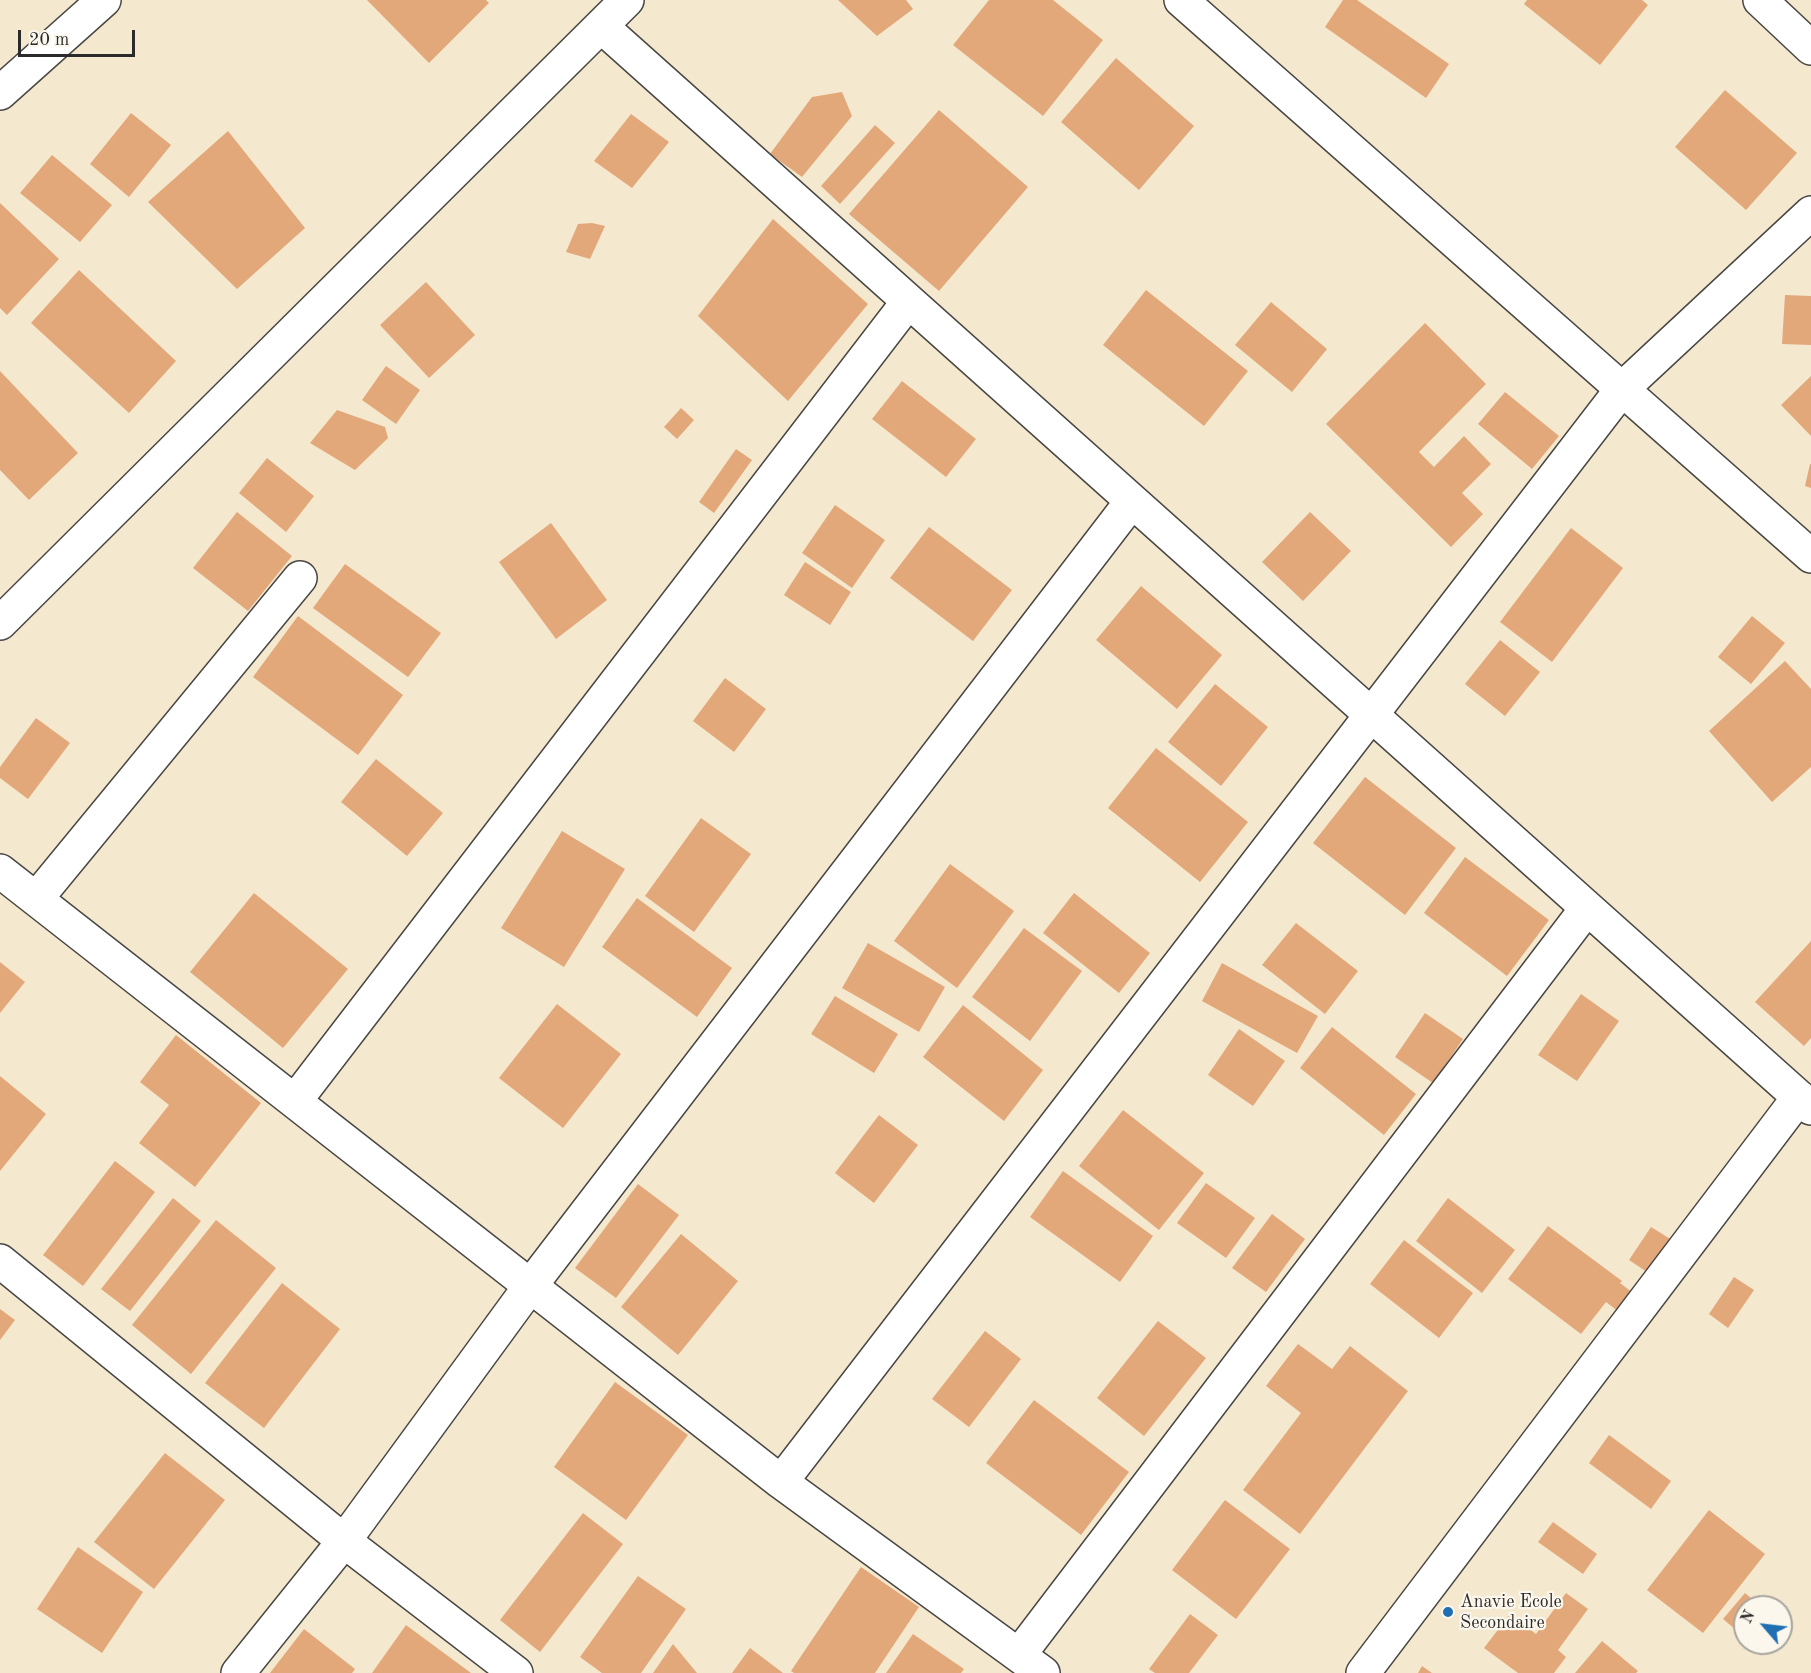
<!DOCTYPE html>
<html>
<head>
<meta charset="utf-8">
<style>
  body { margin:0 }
  #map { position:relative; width:1811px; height:1673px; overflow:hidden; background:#f4e8cf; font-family:"Old Standard TT",serif }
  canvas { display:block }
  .north { position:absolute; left:1733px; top:1595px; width:60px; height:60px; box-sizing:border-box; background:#fbf7ec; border:2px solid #a8a59f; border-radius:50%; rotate:298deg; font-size:16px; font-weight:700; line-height:24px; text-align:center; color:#2b2b2b }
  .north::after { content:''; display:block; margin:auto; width:21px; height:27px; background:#1f6fb2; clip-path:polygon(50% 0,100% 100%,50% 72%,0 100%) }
  .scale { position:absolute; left:18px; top:30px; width:117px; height:27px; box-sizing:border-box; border:3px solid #2b2b2b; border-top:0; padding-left:8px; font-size:18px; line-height:21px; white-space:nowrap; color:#2b2b2b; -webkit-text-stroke:4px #fbf7ec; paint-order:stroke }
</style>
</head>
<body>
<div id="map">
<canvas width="1811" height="1673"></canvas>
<div class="north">N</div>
<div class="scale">20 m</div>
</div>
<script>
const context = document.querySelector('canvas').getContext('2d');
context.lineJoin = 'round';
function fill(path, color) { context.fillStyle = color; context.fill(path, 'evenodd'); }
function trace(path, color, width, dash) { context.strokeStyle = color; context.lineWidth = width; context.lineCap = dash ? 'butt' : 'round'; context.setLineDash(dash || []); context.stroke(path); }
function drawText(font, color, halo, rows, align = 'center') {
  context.font = font + ' "Old Standard TT",serif'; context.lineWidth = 4.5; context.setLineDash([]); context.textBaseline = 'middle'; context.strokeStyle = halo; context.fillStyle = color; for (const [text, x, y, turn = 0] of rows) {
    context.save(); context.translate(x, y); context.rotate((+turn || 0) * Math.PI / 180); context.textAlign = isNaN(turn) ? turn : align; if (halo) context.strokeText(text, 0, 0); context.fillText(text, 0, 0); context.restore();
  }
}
fill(new Path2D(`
  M367 0H486L489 3 429 63Z
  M838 0H906L913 9 877 36Z
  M989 0H1053L1103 40 1043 116 953 45Z
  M1343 0H1357L1449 64 1426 98 1325 27Z
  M1527 0H1642L1648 5 1600 65 1524 4Z
  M1116 58 1194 126 1139 190 1061 122Z
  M1725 90 1797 153 1746 210 1675 147Z
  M842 92 852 116 802 177 770 154 812 97Z
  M939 110 1028 187 939 291 849 214Z
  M131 113 171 145 129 197 90 164Z
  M631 114 669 142 632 188 594 161Z
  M875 125 895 143 840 204 821 186Z
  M228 131 305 228 237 289 148 202Z
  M52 155 112 205 80 242 20 193Z
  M0 203 59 259 7 315 0 308Z
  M773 219 868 304 788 401 698 316Z
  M592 223 605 226 590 259 566 252 578 224Z
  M79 270 176 361 129 413 31 323Z
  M426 282 475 335 429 378 380 325Z
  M1146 290 1248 371 1204 426 1103 345Z
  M1785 295 1811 296V345L1782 344Z
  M1271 302 1327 349 1292 392 1235 345Z
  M1425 323 1486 384 1419 452 1434 467 1464 436 1491 464 1462 493 1483 514 1451 547 1326 424Z
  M386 366 420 390 396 424 362 400Z
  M0 371 78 453 29 500 0 470Z
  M1811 376V436L1781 405Z
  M902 381 976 439 946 477 872 419Z
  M1505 392 1559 436 1532 469 1478 424Z
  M681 408 694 420 677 439 664 427Z
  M337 410 385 427 388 438 355 470 310 443Z
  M736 449 752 460 714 513 699 502Z
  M267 458 314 496 286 532 239 493Z
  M1810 464H1811V488L1805 486Z
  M835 505 885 540 852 588 802 553Z
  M237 512 292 556 248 611 193 568Z
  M1310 512 1351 551 1303 601 1262 562Z
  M551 523 607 600 556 639 499 562Z
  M929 527 1012 590 973 641 890 578Z
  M1571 528 1623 568 1552 662 1500 622Z
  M805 562 851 592 830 625 784 595Z
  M345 564 441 633 408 677 313 608Z
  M1141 586 1222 655 1177 709 1096 640Z
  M298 616 403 695 358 755 253 677Z
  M1752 616 1785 643 1751 684 1718 657Z
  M1500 640 1540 672 1505 716 1465 684Z
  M1785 661 1811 689V767L1772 802 1709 731Z
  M725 678 766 709 734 752 693 721Z
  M1215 684 1268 727 1221 786 1168 742Z
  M36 718 70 743 28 799 0 778V767Z
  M1156 748 1248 822 1200 882 1108 808Z
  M376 759 443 813 407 856 341 802Z
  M1365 777 1456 848 1405 915 1313 843Z
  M701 818 751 854 694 932 645 896Z
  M562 831 625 869 564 967 501 928Z
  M1465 857 1549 920 1507 976 1424 913Z
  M950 864 1014 911 957 988 894 941Z
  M254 893 348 969 283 1048 190 972Z
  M1074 893 1150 953 1119 993 1043 933Z
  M637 898 732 968 697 1017 602 947Z
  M1296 923 1358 971 1325 1014 1262 965Z
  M1024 928 1082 971 1030 1041 972 997Z
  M1811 941V1038L1804 1046 1755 1002Z
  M868 943 945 987 919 1032 842 988Z
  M0 962 25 982 0 1013Z
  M1222 963 1318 1016 1297 1053 1202 1001Z
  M1581 994 1619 1021 1577 1081 1538 1055Z
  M835 996 898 1034 874 1073 811 1034Z
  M557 1004 621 1054 563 1128 499 1078Z
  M963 1005 1043 1070 1004 1121 923 1057Z
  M1425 1013 1463 1039 1433 1083 1395 1057Z
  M1332 1027 1416 1094 1384 1135 1300 1068Z
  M1239 1029 1285 1061 1253 1106 1208 1075Z
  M176 1035 261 1103 195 1187 139 1143 169 1105 140 1082Z
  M0 1076 46 1114 0 1171Z
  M1123 1110 1204 1173 1159 1230 1079 1166Z
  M879 1115 918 1145 874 1203 835 1173Z
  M115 1161 155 1192 83 1286 43 1255Z
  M1063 1171 1153 1236 1120 1282 1030 1217Z
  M1206 1183 1255 1218 1226 1258 1177 1223Z
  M638 1184 679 1215 616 1298 575 1268Z
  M173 1198 201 1221 130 1311 101 1289Z
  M1448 1198 1515 1250 1482 1293 1416 1241Z
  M1272 1214 1305 1239 1266 1292 1232 1268Z
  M216 1220 276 1268 191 1374 132 1325Z
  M1548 1226 1622 1281 1620 1283 1633 1293 1619 1312 1606 1302 1581 1334 1508 1279Z
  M1651 1227 1672 1240 1650 1274 1629 1260Z
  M681 1234 738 1281 678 1355 621 1307Z
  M1404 1240 1473 1293 1439 1338 1370 1284Z
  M1734 1277 1754 1290 1728 1328 1709 1314Z
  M282 1283 340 1329 264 1428 205 1383Z
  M0 1309 15 1320 0 1340Z
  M1158 1321 1206 1358 1144 1436 1097 1398Z
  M985 1331 1021 1359 969 1427 932 1399Z
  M1298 1344 1332 1369 1350 1346 1408 1391 1300 1534 1243 1490 1301 1413 1266 1386Z
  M615 1382 688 1435 626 1520 554 1467Z
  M1034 1400 1129 1472 1081 1535 986 1463Z
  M1609 1435 1671 1481 1651 1509 1589 1463Z
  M165 1453 225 1500 154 1589 94 1542Z
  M1225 1500 1290 1549 1236 1619 1172 1570Z
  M1709 1510 1765 1554 1703 1633 1647 1590Z
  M583 1513 623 1544 540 1652 500 1620Z
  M1553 1522 1597 1554 1583 1574 1538 1542Z
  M78 1547 143 1592 102 1653 37 1609Z
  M861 1567 919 1607 875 1673H794L791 1671Z
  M638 1576 686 1609 641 1673H602L580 1657Z
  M1566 1593 1588 1609 1558 1650 1566 1657 1554 1673H1518L1484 1648 1510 1614 1536 1634Z
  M1745 1593 1762 1607H1745V1631L1742 1635 1723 1619Z
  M1190 1614 1218 1635 1189 1673H1155L1149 1669Z
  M406 1625 471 1673H372Z
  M304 1629 355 1669 352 1673H270Z
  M913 1634 964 1669 961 1673H886Z
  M1602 1641 1638 1671 1636 1673H1575Z
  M673 1644 697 1673H653Z
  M750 1648 783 1673H732Z
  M1422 1666 1432 1673H1418Z`), '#e3a87a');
const street = new Path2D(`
  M1760 0 1811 48
  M601 26 1811 1108
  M0 93 104 0
  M0 623 627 0
  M0 871 781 1482 1043 1673
  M36 899 300 578
  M295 1101 908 302
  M0 1261 344 1541 516 1673
  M781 1482 1622 389 1811 213
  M1019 1655 1587 908
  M238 1673 344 1541 531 1285 1132 501
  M1363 1673 1799 1097`);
const secondary = new Path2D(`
  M1181 0 1811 556`);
trace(street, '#494744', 36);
trace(secondary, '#494744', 36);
trace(street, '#fff', 33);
trace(secondary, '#fff', 33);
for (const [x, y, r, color] of [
  [1448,1612,6,"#1f6fb2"]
]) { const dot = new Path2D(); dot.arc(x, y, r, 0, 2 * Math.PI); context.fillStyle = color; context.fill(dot); trace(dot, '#fbf7ec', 2); }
drawText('18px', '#2b2b2b', '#fbf7ec', [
  ["Anavie Ecole",1460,1602],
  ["Secondaire",1460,1623]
], 'left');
</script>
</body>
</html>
